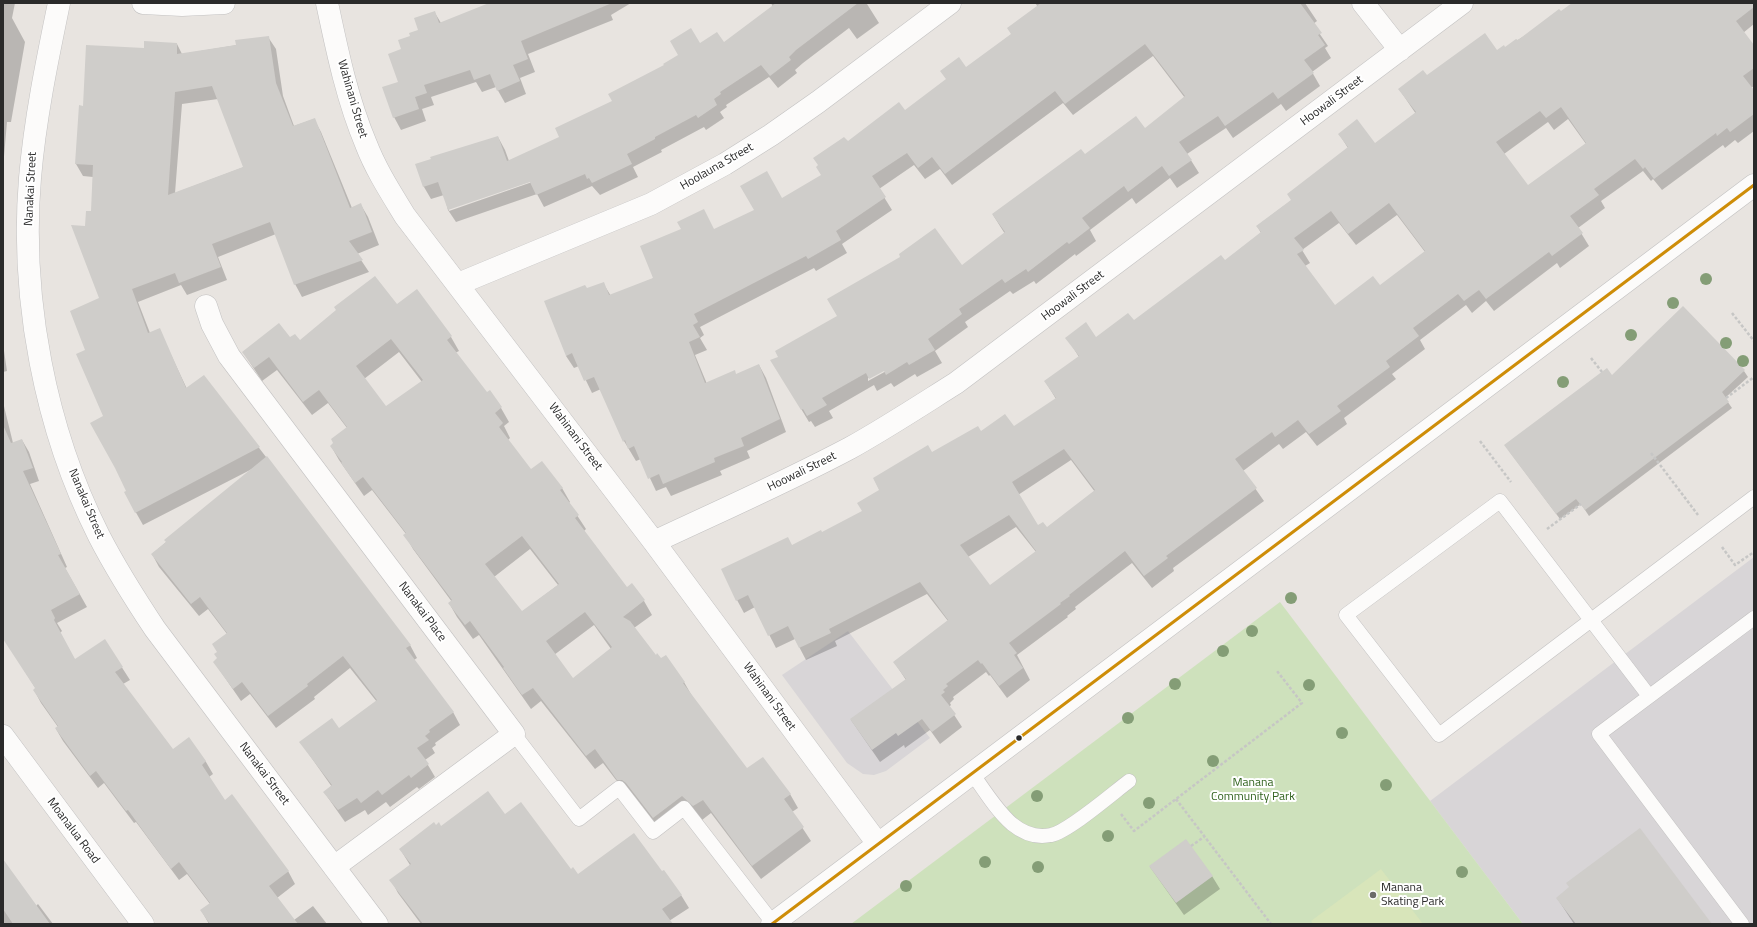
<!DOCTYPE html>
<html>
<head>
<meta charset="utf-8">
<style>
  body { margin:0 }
  #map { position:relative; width:1757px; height:927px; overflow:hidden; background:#e8e4e0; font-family:"Titillium Web",sans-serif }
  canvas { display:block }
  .frame { position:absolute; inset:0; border:4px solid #2a2a2a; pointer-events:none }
</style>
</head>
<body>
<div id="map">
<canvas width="1757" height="927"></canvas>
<div class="frame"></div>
</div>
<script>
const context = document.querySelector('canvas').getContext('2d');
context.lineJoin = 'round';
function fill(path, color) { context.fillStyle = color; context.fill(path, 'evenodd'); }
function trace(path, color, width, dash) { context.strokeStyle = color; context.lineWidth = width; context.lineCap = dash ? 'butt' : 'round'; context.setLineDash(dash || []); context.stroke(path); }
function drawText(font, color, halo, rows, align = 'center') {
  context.font = font + ' "Titillium Web",sans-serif'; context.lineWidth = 4; context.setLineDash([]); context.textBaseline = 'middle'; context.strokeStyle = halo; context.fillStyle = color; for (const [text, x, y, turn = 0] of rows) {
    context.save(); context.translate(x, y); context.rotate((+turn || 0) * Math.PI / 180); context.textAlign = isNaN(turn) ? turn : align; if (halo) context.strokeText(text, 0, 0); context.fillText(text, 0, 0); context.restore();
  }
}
fill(new Path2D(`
  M1754 557V924H1523L1430 801Z
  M848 631 930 738 886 771 874 775 863 774 847 763 782 675Z`), '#d8d5d7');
fill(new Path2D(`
  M1280 602 1523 924H851Z`), '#cee1bc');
fill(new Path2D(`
  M1381 869 1423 924H1313L1311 921Z`), '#d8e5ba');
fill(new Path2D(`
  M3 3H15L12 18 25 42 11 122H7L3 168Z
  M491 3H631L611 15 613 20 528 54 535 72 520 78 526 94 505 103 496 87 482 92 476 82 431 97 434 105 422 109 426 121 401 130 394 117 402 50 412 37 419 31 435 13 441 23Z
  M771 3H869L867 4 879 23 857 39 849 28 803 63 795 70 797 73 778 88 769 77 726 105 727 107 720 112 724 118 706 130 704 127 661 150 662 152 633 167 638 177 600 195 592 186 544 207 537 194 456 222 448 210 444 195 431 199 424 187 416 165 498 137 505 150 509 161 561 138 613 101 700 44H724L773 7ZM535 179V181L449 211V209Z
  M1035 3H1305L1317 21 1313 24 1328 46 1325 48 1331 58 1312 72 1320 86 1286 111 1281 104 1233 138 1226 128 1187 154 1199 173 1177 188 1170 178 1136 204 1132 198 1090 230 1096 241 1076 256 1075 254 1036 284 1034 281 1013 294 1010 291 965 322 968 327 935 351 942 363 917 377 915 374 894 387 891 383 877 391 874 385 829 411 833 418 815 427 811 421 809 422 779 372 962 267 1005 234 993 215 1085 155 1145 130 1185 98 1153 56 1073 115 1063 103 952 185 940 169 925 179 914 165 879 189 892 210 842 244 847 253 816 271 814 268 700 327 704 335 700 338 707 350 695 355 707 384 736 375 759 365 766 378 786 432 747 451 750 458 720 471 722 475 671 496 666 487 656 491 641 459 636 461 624 441 601 389 592 393 579 366 574 368 566 356 587 290 603 283 611 296 654 278 715 230 782 199 822 176 847 143 905 111 947 80 941 71 966 68 1012 34 1038 7ZM887 368 888 370 868 381V378Z
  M1577 3H1750L1754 8V24L1743 33 1754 47V86L1751 88 1754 92V131L1738 143 1735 140 1725 148 1723 145 1662 190 1653 179 1651 181 1643 171 1601 201 1605 208 1578 228 1589 246 1560 268 1557 263 1494 311 1486 301 1472 313 1466 305 1420 340 1425 349 1392 374 1396 379 1344 418 1347 424 1317 446 1306 432 1283 449 1279 444 1243 471 1264 501 1173 568 1174 571 1152 588 1132 563 1075 607 1076 609 1067 616 1068 617 1017 655 1030 680 1007 698 990 675 989 676 986 672 953 697 954 699 950 703 951 705 949 707 962 727 940 744 930 730 905 748 904 745 880 762 851 720 906 680 894 662 948 621 927 594 835 641 837 646 806 660 795 639 776 648 755 607 744 613 737 600 792 546 822 534 863 512 880 490 932 454 980 432 1013 428 1056 399 1045 381 1079 357 1067 338H1096L1134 321 1225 262 1261 233 1257 226 1292 200 1348 148 1339 134 1375 144 1416 114 1399 89 1427 77 1505 48ZM1568 119 1586 144 1528 187 1504 154 1548 122 1554 130ZM1397 215 1425 252 1380 287 1335 306 1305 266 1310 263 1302 250 1339 223 1356 245ZM1071 460 1095 492 1047 528 1038 527 1018 495ZM1016 527 1036 552 990 587 968 557Z
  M268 37 276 49 283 96 294 126 314 119 321 132 352 208 361 205 368 217 379 245 357 254 369 272 302 297 295 284 276 234 218 257 227 280 187 295 181 285 138 302 150 333 159 329 187 389 204 376 410 645 417 658 414 660 453 712 460 725 435 743 436 745 432 748 435 753 425 760 435 777 419 789 417 787 390 807 386 802 368 815 365 810 345 822 324 792 332 787 301 743 339 730 377 702 350 668 314 697 315 699 276 728 250 694 241 701 214 662 218 658 217 653 227 634 208 609 199 616 159 567 152 554 254 468 143 525 125 493 127 492 86 351 100 299 86 227 92 212 93 177 83 176 76 164 84 107 145 49 177 44 182 54 237 45ZM218 99 244 167 175 193 182 104Z
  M396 306 451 337 459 351 455 353 486 393 501 408 509 422 504 426 510 438 508 440 531 471 562 488 570 502 569 503 586 529 584 531 627 588 644 601 652 615 634 628 655 656 684 682 692 696 747 770 790 794 798 808 792 812 811 841 761 879 711 813 702 820 690 809 661 831 635 797 631 794 626 793 603 763 595 769 541 701 531 709 479 635 473 639 457 617 449 603 452 602 413 549 405 535 406 534 372 490 364 496 339 460 331 446 347 428 328 403 312 415 277 370 262 381 243 352 290 338 300 341ZM399 352 422 382 386 408 364 379ZM530 549 558 585 522 612 494 577ZM594 625 611 649 573 679 554 655Z
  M3 344 7 371 3 372Z
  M1744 371 1748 377 1725 398 1732 408 1589 516 1581 504 1560 519 1509 451Z
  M3 402 13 443 22 440 29 452 39 481 30 484 67 567 65 568 87 607 57 623 62 631 60 633 75 660 105 641 130 680 123 684 173 750 189 739 206 762 213 774 209 777 225 801 288 871 295 884 277 898 294 920 313 906 327 924H209L201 910 210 904 187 874 179 880 136 822 134 823 104 783 98 788 63 741 56 729 58 727 41 703 34 690 36 689 3 637Z
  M505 815 578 876 662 872 681 895 689 908 669 921 671 924H421L398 893 391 880 410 865 400 849 436 826 441 827Z
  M3 861 36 906 38 904 53 924H3Z
  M1150 867 1212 876 1220 889 1184 915Z
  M1557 898 1710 924H1574Z`), '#0003');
fill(new Path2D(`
  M489 3H612L521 41 528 59 513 65 520 81 497 91 490 74 474 80 470 70 424 85 427 93 415 97 419 109 393 118 382 87 398 82 388 54 401 49 398 40 410 36 409 33 418 30 414 18 435 11 439 23Z
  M776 3H858L796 50 789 57 791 60 770 76 761 65 720 92 721 94 714 99 717 105 698 118 696 115 655 137V139L627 154 632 164 592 183 589 178 587 179 585 174 536 195 530 182 448 210 438 182 423 187 415 164 431 159 430 157 498 136 507 161 559 137 555 128 612 101 608 94 664 65 663 64 678 55 670 41 691 28 700 43 717 32 724 42Z
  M1041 3H1300L1322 33 1318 35 1325 45 1304 60 1314 73 1278 99 1273 92 1225 126 1218 116 1179 142 1192 160 1169 176 1162 166 1128 192 1124 186 1082 218 1090 228 1069 244 1067 242 1028 272 1026 269 1005 283 1002 279 959 309 962 314 928 339 935 350 909 365 907 362 886 375 884 371 869 379 866 373 822 398 827 405 807 416 803 409 801 410 770 360 778 357 775 351 837 316 827 299 900 257 899 254 935 228 962 265 1005 232 992 214 1081 149 1085 154 1136 116 1145 128 1185 96 1145 44 1065 104 1055 91 945 174 932 157 918 168 907 153 872 176 886 197 836 231 841 240 808 259 806 256 694 314 698 322 693 325 700 337 689 342 705 383 735 370 736 374 759 364 780 419 741 438 744 446 714 458 715 462 663 484 659 474 648 479 634 446 628 449 625 440 623 442 594 377 584 381 572 353 566 356 544 301 585 285 587 288 604 282 609 295 653 278 640 246 681 229 677 222 704 209 714 229 754 210 740 186 767 171 782 198 821 175 816 167 818 165 813 158 844 137 848 141 899 102 905 110 946 79 940 71 959 57 966 67 1011 34 1007 28Z
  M1572 3H1754V7L1736 21 1754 45V68L1743 76 1754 90V114L1730 132 1727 128 1717 136 1716 133 1654 179 1645 167 1643 169 1635 159 1594 189 1599 195 1570 216 1583 233 1552 256 1549 252 1486 299 1479 290 1464 301 1458 294 1413 328 1419 336 1386 361 1390 367 1337 406 1341 411 1309 434 1298 420 1275 437 1272 432 1235 459 1257 488 1166 556 1168 558 1144 576 1125 551 1069 595 1070 596 1060 603 1061 604 1009 643 1017 653 1014 655 1023 668 999 686 982 663 981 664 978 660 946 684 948 686 943 690 945 692 941 695 956 714 932 732 922 719 898 736 896 733 872 750 850 719 906 679 893 662 948 620 920 582 829 629 831 633 799 648 788 626 768 636 748 595 736 601 721 569 788 537 792 545 821 530 822 532 862 511 857 503 879 490 873 478 928 445 932 452 978 426 981 431 1005 414 1014 426 1056 398 1044 381 1079 356 1065 338 1086 322 1096 337 1128 313 1134 320 1221 255 1225 260 1261 232 1256 226 1291 200 1287 194 1348 147 1338 134 1357 119 1375 143 1416 112 1398 89 1423 70 1427 75 1485 33 1497 50 1504 45 1505 47 1516 39 1518 40 1559 9 1561 11ZM1561 107 1586 143 1528 185 1496 142 1540 111 1546 118ZM1389 203 1425 251 1380 285 1373 276 1335 305 1297 254 1304 250 1294 238 1331 211 1348 234ZM1064 449 1095 490 1047 527 1043 522 1038 525 1012 482ZM1009 515 1036 551 990 585 960 545Z
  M269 36 276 83 293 126 315 118 350 208 361 203 372 232 349 241 363 260 294 285 270 222 212 244 221 267 179 283 175 273 132 289 148 333 160 328 186 388 204 375 260 447 135 513 124 492 126 491 115 468 90 423 103 416 76 354 85 350 70 311 99 298 71 225 85 226 86 211H91L93 165 75 164 79 105 83 106 86 45 144 48V41L177 43V54L236 45 235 40ZM212 86 243 167 168 195 175 92Z
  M375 276 397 304 417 289 452 336 447 340 487 392 490 390 502 407 495 413 503 423 499 427 531 469 542 461 563 488 560 490 579 515 575 518 627 587 632 583 645 600 623 617 630 621 656 655 657 653 661 658 666 655 685 682 683 683 747 768 763 757 791 794 784 799 804 827 752 866 703 800 693 806 682 796 653 818 626 783 622 780H617L595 749 586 756 533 688 522 695 503 668 504 667 470 621 465 625 448 603 452 600 403 535 406 533 363 477 355 483 341 463 342 462 330 446 333 443 331 439 347 427 319 390 303 402 269 357 254 368 242 352 279 323 290 337 295 334 300 340 336 310 334 307ZM391 339 423 380 386 406 356 366ZM522 536 559 584 522 611 485 564ZM585 612 612 647 573 678 546 641Z
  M1683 306 1745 370 1722 392 1729 402 1585 510 1576 499 1556 514 1504 445 1607 368 1612 375Z
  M3 425 11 443 22 439 33 468 23 471 61 554 58 555 80 594 51 610 55 618 54 620 75 659 105 639 123 667 115 672 173 749 189 737 206 761 202 765 225 800 232 794 289 871 269 886 298 924H210L200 910 210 903 179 862 171 869 128 810 126 811 96 771 90 776 55 728 58 726 33 690 35 688 3 639Z
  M267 456 411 645 406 648 454 712 429 730 430 732 425 736 429 740 417 748 429 764 411 778 409 775 382 795 378 790 361 803 357 798 338 810 323 792 332 785 299 742 332 718 339 728 377 700 343 656 307 684 308 686 268 716 242 682 233 689 213 662 217 658 214 654 217 652 212 644 227 633 200 597 191 604 151 554 166 542 164 540Z
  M488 791 505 814 521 802 571 869 573 867 578 874 634 833 662 871 664 870 682 895 662 909 673 924H423L389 880 411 864 399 849 434 822 436 825 439 822 441 826Z
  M1640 828 1712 924H1576L1556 898 1569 887 1566 883Z
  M1186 839 1213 876 1176 903 1149 866Z
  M3 859 50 924H13L3 909Z`), '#cfcdca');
const service = new Path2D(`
  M1649 696 1500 501 1346 615 1439 735C1544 656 1649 577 1754 497
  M514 734 579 819 619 788 653 832 684 808 773 923
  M972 773C984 790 996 810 1012 824 1023 833 1037 838 1051 835 1068 832 1113 793 1129 781
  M1742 924 1599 734 1754 618`);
const minor = new Path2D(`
  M59 3C47 61 35 119 30 178 20 298 45 429 99 536 116 569 135 599 155 629L377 924
  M143 3 182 5 224 3
  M327 3C337 50 347 99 366 144 376 170 391 193 405 216L654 542 878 844
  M1363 3 1400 50
  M458 284 651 204 725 164 771 135 818 102 950 3
  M206 306 212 324 229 356 514 734 334 867
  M654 542C720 511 786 482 850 448 886 428 921 405 956 383L1462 3`);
const secondary = new Path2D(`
  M3 736 143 924
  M772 924 1754 185`);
trace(service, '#c2c1c1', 15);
trace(minor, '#c2c1c1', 23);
trace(secondary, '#c2c1c1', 23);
trace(new Path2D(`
  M1732 313 1754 341
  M1591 358 1602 372
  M1726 398 1754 377
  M1480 441 1511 482
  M1651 453 1698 515
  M1547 529 1581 504
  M1722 547 1735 565 1754 552
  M1176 799 1271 924
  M1121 814 1134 831 1302 703 1277 671
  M1191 846 1204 837`), '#c6c6c5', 2.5, [3, 2]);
trace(service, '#fcfbfa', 14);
trace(minor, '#fcfbfa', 22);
trace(secondary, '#fcfbfa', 22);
trace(new Path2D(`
  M772 924 1754 185`), '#ce8d08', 3);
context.fillStyle = '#849d76';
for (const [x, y] of [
  [1706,279],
  [1673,303],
  [1631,335],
  [1726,343],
  [1743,361],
  [1563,382],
  [1291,598],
  [1252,631],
  [1223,651],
  [1175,684],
  [1309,685],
  [1128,718],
  [1342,733],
  [1213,761],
  [1386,785],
  [1037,796],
  [1149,803],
  [1108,836],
  [985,862],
  [1038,867],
  [1462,872],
  [906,886]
]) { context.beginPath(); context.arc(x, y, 6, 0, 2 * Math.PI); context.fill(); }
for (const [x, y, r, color] of [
  [1019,738,3.5,"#2a2a2a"],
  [1373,895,4,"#6c6b6a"]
]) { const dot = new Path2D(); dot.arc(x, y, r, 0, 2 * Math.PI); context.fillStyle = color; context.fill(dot); trace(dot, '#fff', 1.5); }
drawText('12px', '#2a2a2a', '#fff', [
  ["Wahinani Street",352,99,74],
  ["Hoowali Street",1332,101,-37],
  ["Hoolauna Street",717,167,-30],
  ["Nanakai Street",31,189,-87],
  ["Hoowali Street",1073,296,-37],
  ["Wahinani Street",575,437,53],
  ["Hoowali Street",802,472,-26],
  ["Nanakai Street",86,504,67],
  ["Nanakai Place",422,612,53],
  ["Wahinani Street",769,697,54],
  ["Nanakai Street",264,774,53],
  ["Moanalua Road",73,831,53]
]);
drawText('12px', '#32631f', '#fff', [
  ["Manana",1253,783],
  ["Community Park",1253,797]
]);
drawText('12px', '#2a2a2a', '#fff', [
  ["Manana",1381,888],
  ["Skating Park",1381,902]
], 'left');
</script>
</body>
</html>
